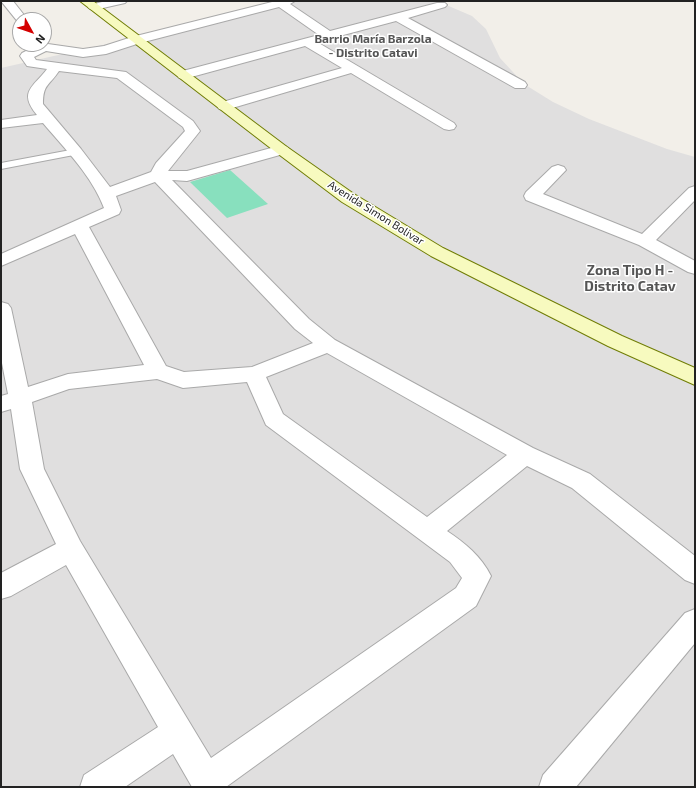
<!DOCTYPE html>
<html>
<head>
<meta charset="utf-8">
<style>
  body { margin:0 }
  #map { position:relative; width:696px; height:788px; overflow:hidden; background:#f2efe9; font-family:"Exo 2",sans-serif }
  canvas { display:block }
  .frame { position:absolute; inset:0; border:2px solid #222; pointer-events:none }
  .north { position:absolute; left:12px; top:12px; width:40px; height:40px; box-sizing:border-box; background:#fff; border:1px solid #a7a7a7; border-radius:50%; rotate:130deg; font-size:11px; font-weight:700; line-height:16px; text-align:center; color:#222 }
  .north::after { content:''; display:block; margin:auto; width:14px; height:18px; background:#d40000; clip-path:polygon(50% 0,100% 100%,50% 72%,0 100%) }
</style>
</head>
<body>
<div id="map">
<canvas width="696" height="788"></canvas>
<div class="frame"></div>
<div class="north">N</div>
</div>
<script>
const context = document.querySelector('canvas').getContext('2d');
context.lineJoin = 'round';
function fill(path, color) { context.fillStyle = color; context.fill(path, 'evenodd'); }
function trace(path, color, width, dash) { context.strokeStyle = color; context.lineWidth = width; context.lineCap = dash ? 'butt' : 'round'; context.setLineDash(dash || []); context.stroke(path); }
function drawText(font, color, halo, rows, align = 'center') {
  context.font = font + ' "Exo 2",sans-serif'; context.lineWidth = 3; context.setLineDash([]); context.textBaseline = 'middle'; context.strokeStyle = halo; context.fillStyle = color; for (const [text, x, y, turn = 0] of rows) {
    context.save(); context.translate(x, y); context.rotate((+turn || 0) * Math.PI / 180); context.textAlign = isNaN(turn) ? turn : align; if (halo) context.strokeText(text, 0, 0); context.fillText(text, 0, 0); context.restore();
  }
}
fill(new Path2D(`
  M296 1H437L472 16 486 29 500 58 524 84 553 102 589 119 667 149 695 157V787H1V68Z`), '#e0dfdf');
fill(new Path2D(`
  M230 170 268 204 227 218 190 182Z`), '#88e0be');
const service = new Path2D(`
  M76 149 80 152 79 154 1 169V163Z`);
const minor = new Path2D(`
  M1 1H13L28 20H20V23L18 22Z
  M106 1H127L125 3 94 10 90 9 88 7 90 5Z
  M276 1H295L290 4 330 31 437 3H445L447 5 445 7 408 18 525 82 527 85 525 88H515L396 21 317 42 454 123 456 126 454 129 449 130 444 129 351 73 229 109 224 110 219 109 217 106 219 103 342 68 305 46 184 79 179 78 177 75 179 72 319 35 279 7 140 43 106 54 83 57 46 51 34 57 36 60 126 72 193 121 200 131 168 171H187L282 145 287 147 290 150 287 153 187 181 172 180 309 319 335 340 533 448 590 474 695 556V584L685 580 572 488 527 466 447 531C465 543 481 556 491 576L476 606 226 787H192L173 754 125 787H80L84 775 158 727 66 565 11 596 1 599V573L56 544 20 469 11 409 1 412V396L8 394 1 358V302L8 304 11 308 28 387 68 374 144 365 75 234 1 266V254L104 208C92 176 65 149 43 123L1 128V120L37 115C17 91 35 86 47 69L27 66 20 56 22 53 36 46 35 44H44V41L48 44 83 49 104 46 132 37ZM59 71 117 78 183 127 185 131 156 163 151 172 110 187 81 149 43 104C43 84 49 86 59 71ZM155 182 295 329 313 343 252 367 184 372 166 366 89 227 119 214 121 210 116 196ZM327 353 507 455 427 517 283 414 266 377ZM157 379 183 388 247 382 266 425 450 562 462 578 456 588 211 758 80 541 44 469 32 402 69 389Z
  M558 165 564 167 566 170 543 194 642 234 689 188 695 186V200L656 240 695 261V274L688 272 639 245 526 200 524 196 526 192 552 167Z`);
const tertiary = new Path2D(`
  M695 609V643L576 787H539L543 775 685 613Z`);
const secondary = new Path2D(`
  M80 1H93L287 147 354 194 443 248 622 336 695 368V385L608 346 431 256 342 202 277 153Z`);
trace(service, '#a9a9a9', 2);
trace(minor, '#a9a9a9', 2);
trace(tertiary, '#a9a9a9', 2);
trace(secondary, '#707d05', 2);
fill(service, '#fff');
fill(minor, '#fff');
fill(tertiary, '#fff');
fill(secondary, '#f7fabf');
drawText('11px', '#222', '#fff', [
  ["Avenida Simon Bolivar",376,213,32]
]);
drawText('bold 12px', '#555', '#fff', [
  ["Barrio María Barzola",373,39],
  ["- Distrito Catavi",373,53]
]);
drawText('bold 14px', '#555', '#fff', [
  ["Zona Tipo H -",630,270],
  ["Distrito Catav",630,286]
]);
</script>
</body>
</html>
